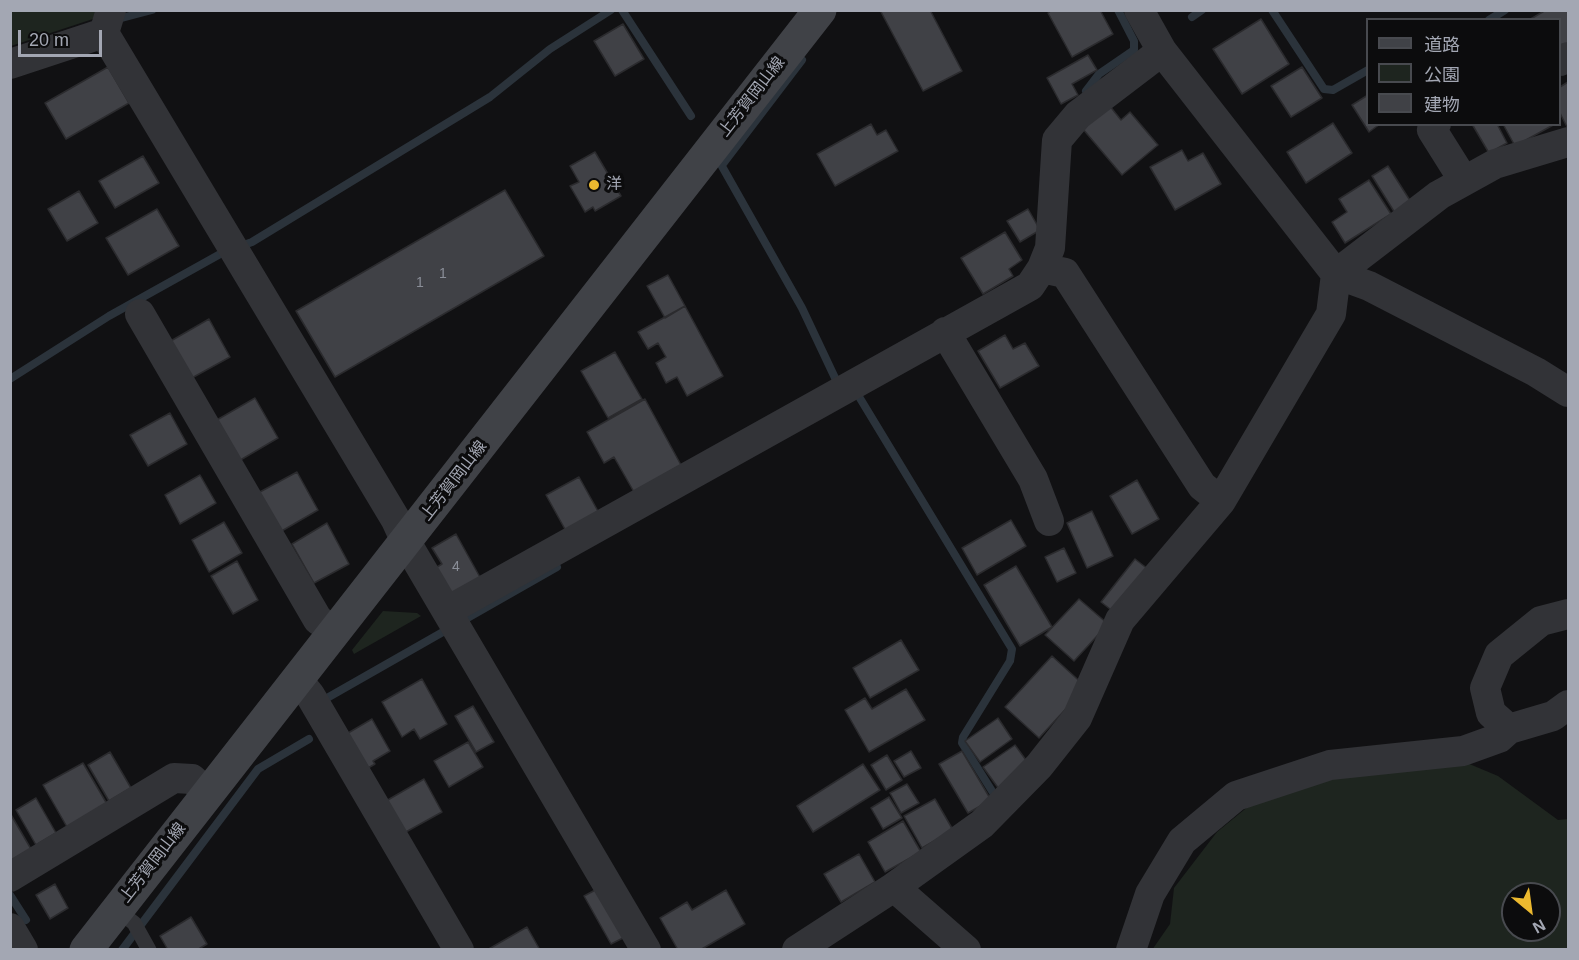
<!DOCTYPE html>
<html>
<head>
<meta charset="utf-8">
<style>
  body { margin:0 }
  #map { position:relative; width:1579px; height:960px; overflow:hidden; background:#111113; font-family:Arial,"Noto Sans JP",sans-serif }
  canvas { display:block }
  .frame { position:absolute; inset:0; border:12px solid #a3a7b3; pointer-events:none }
  .legend { position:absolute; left:1366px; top:18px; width:195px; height:108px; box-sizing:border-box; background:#0c0c0d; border:2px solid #484a4f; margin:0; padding:8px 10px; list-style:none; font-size:18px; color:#a3a7b3 }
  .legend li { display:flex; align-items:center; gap:12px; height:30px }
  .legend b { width:30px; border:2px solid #484a4f }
  .north { position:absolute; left:1501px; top:882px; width:60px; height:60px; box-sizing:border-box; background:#0c0c0d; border:2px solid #484a4f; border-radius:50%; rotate:151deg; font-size:16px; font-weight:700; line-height:24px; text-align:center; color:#a3a7b3 }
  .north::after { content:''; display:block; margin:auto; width:21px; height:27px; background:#ecb92f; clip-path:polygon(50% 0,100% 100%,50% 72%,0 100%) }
  .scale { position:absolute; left:18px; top:30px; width:84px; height:27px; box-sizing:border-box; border:3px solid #a3a7b3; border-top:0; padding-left:8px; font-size:18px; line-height:21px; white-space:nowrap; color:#a3a7b3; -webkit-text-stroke:4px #0c0c0d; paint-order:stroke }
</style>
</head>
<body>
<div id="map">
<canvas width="1579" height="960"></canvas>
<div class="frame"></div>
<ul class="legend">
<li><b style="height:8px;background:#404247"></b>道路</li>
<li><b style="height:16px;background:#1e251f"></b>公園</li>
<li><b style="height:16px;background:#404146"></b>建物</li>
</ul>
<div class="north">N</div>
<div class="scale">20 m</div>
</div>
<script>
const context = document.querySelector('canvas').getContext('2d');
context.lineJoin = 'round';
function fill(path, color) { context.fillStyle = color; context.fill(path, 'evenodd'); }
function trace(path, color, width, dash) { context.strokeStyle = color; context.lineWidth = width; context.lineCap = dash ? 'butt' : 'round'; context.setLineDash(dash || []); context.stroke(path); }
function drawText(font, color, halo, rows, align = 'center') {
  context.font = font + ' Arial,"Noto Sans JP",sans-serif'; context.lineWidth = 6; context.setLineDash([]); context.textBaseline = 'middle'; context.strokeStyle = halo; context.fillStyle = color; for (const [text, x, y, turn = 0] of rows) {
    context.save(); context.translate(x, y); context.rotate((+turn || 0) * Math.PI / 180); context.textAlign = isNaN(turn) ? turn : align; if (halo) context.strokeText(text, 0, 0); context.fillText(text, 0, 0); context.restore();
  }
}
fill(new Path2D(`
  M10 11H102L99 17 11 46Z
  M383 611 417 613 421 616 354 654 352 650Z
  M1467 763 1498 776 1558 820 1568 819V949L1152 950 1170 924 1174 888 1217 832 1250 805 1339 777ZM1513 894H1549V930H1513Z`), '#1e251f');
trace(new Path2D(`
  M622 10 691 116
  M1272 10 1324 89 1333 90 1368 70
  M1192 17 1202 10
  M114 20 152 10
  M1489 20 1505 10
  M1086 91 1099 74 1134 50V41L1118 10
  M719 161 802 308 836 380
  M722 165 802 60
  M10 379 109 316 222 253 252 242 490 97 550 49 611 10
  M858 395 1012 649 1010 661 963 737 962 743 997 799 994 801
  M327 698 557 567
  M10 895 26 920
  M122 950 258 769 309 739`), '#2b333b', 8);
const building = new Path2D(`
  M880 10H930L962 71 923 91Z
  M1052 10H1100L1113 34 1072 57 1048 13Z
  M1546 10H1568V47L1560 52V20H1529Z
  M1261 19 1289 64 1242 94 1213 49Z
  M623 24 644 59 615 76 594 41Z
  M1088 55 1097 70 1072 84 1078 95 1061 104 1047 78Z
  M108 67 129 103 66 139 45 103Z
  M1302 67 1322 98 1291 117 1271 86Z
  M1568 82V129L1560 113V87Z
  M1368 95V124H1380L1369 132 1352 105Z
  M1109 105 1121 120 1130 112 1158 145 1122 175 1082 128Z
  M1333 123 1352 153 1306 183 1287 152Z
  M871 124 877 135 886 130 898 151 835 186 817 154Z
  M1472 124H1497L1507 143 1489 153Z
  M1503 124H1555L1515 146Z
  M1182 150 1188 161 1203 153 1221 184 1175 210 1150 167Z
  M595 152 621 196 595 211 593 207 585 212 570 186 579 182 570 166Z
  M143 156 159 183 115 208 99 181Z
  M1388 166 1411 202 1395 213 1372 176Z
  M1369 180 1391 214 1345 243 1332 222 1347 212 1339 199Z
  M505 190 544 256 335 377 296 311Z
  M79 191 98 223 67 241 48 209Z
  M157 209 179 246 128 275 106 238Z
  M1028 209 1040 230 1020 242 1007 221Z
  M1005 232 1022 260 1009 269 1013 276 983 294 961 258Z
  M668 275 685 306 665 318 647 286Z
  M685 306 723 376 687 396 677 377 666 383 656 363 666 357 658 343 648 349 638 332Z
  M209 319 230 357 190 379 169 342Z
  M1005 335 1013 349 1025 343 1039 366 1000 388 978 351Z
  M615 352 642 399 608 418 581 371Z
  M255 398 278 438 237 462 215 421Z
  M645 399 681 465 634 492 614 457 604 463 587 432Z
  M170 413 187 444 148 466 130 435Z
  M297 472 318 510 280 532 258 493Z
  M200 475 216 503 180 524 165 495Z
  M579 477 599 513 566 531 546 495Z
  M1137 480 1159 519 1132 534 1110 496Z
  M1092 511 1113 556 1087 568 1067 523Z
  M1011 520 1026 546 977 575 962 548Z
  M224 522 242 553 209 572 192 540Z
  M327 523 349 564 314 583 292 544Z
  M456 534 481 579 448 598 432 570 442 564 432 548Z
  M1064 548 1076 573 1057 582 1045 557Z
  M1135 559 1153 573 1119 616 1101 602Z
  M237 561 258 600 233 614 211 576Z
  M1016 566 1052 627 1020 646 984 585Z
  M1079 599 1108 624 1074 661 1045 635Z
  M901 640 919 670 870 698 853 668Z
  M1052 656 1086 687 1039 738 1005 707Z
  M422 679 447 724 420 739 414 729 402 737 382 702Z
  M906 689 925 720 869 752 845 710 865 698 872 709Z
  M473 706 494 742 476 752 455 716Z
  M998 718 1012 739 980 762 965 741Z
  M372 719 390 751 373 761 375 764 363 771 343 736Z
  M468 742 483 767 449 787 434 761Z
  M1015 745 1031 767 999 789 983 767Z
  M911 751 921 768 904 777 894 761Z
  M962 751 991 800 968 813 939 764Z
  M110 752 131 788 109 801 88 765Z
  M887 755 902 780 886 790 871 765Z
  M83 763 107 804 67 827 43 785Z
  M863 764 880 790 813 832 797 806Z
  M424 779 442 812 404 833 386 801Z
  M907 784 919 803 901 813 890 793Z
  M889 797 902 818 883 829 871 808Z
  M36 798 56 833 36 845 16 810Z
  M935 799 953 830 922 848 904 816Z
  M10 813 31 849 10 861Z
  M903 821 921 852 885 872 868 842Z
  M859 854 875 882 841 902 824 874Z
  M55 884 68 908 50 919 36 895Z
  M599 888 627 936 611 944 584 896Z
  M726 890 745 924 700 950H678L660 918 687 902 692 910Z
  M191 917 207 944 197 950H168L160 936Z
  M527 927 540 950H487Z`);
fill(building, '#404146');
trace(building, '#2b2b2e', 1.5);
trace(new Path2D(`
  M117 910 134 923 149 950`), '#323337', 15);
trace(new Path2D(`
  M111 10 104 33 396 520 406 542 646 950
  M1139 10 1162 51 1336 274 1369 286 1536 372 1568 392
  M1560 61 1568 57
  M10 64 104 33
  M1436 124 1432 130 1464 181
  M1042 268 1065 273 1202 486 1221 501
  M140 314 318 620 336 631
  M945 332 1033 479 1049 521
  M447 611 1030 286 1042 268 1050 248 1057 140 1078 115 1162 51
  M1568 614 1541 621 1499 655 1485 688 1491 713 1509 729 1553 716 1568 705
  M298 680 310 695 459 950
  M10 877 174 778 192 779 208 793
  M894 887 966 950
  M10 928 23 950
  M797 950 894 887 982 824 1039 766 1077 718 1120 620 1221 501 1331 314 1336 274 1439 195 1495 164 1568 142
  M1131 950 1150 894 1182 841 1236 796 1330 765 1463 751 1499 738 1509 729`), '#323337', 30);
trace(new Path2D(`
  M86 950 820 10`), '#404247', 33);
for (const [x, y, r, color] of [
  [594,185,6,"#ecb92f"]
]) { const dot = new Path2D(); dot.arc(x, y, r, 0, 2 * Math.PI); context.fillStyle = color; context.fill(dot); trace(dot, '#0c0c0d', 2); }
drawText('14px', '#8a8e98', null, [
  ["1",443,274],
  ["1",420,283],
  ["4",456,567]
]);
drawText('16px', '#a3a7b3', '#0c0c0d', [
  ["上芳賀岡山線",752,97,-52],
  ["上芳賀岡山線",454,481,-52],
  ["上芳賀岡山線",153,863,-52]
]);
drawText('16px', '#a3a7b3', '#0c0c0d', [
  ["洋",606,185]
], 'left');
</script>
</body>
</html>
